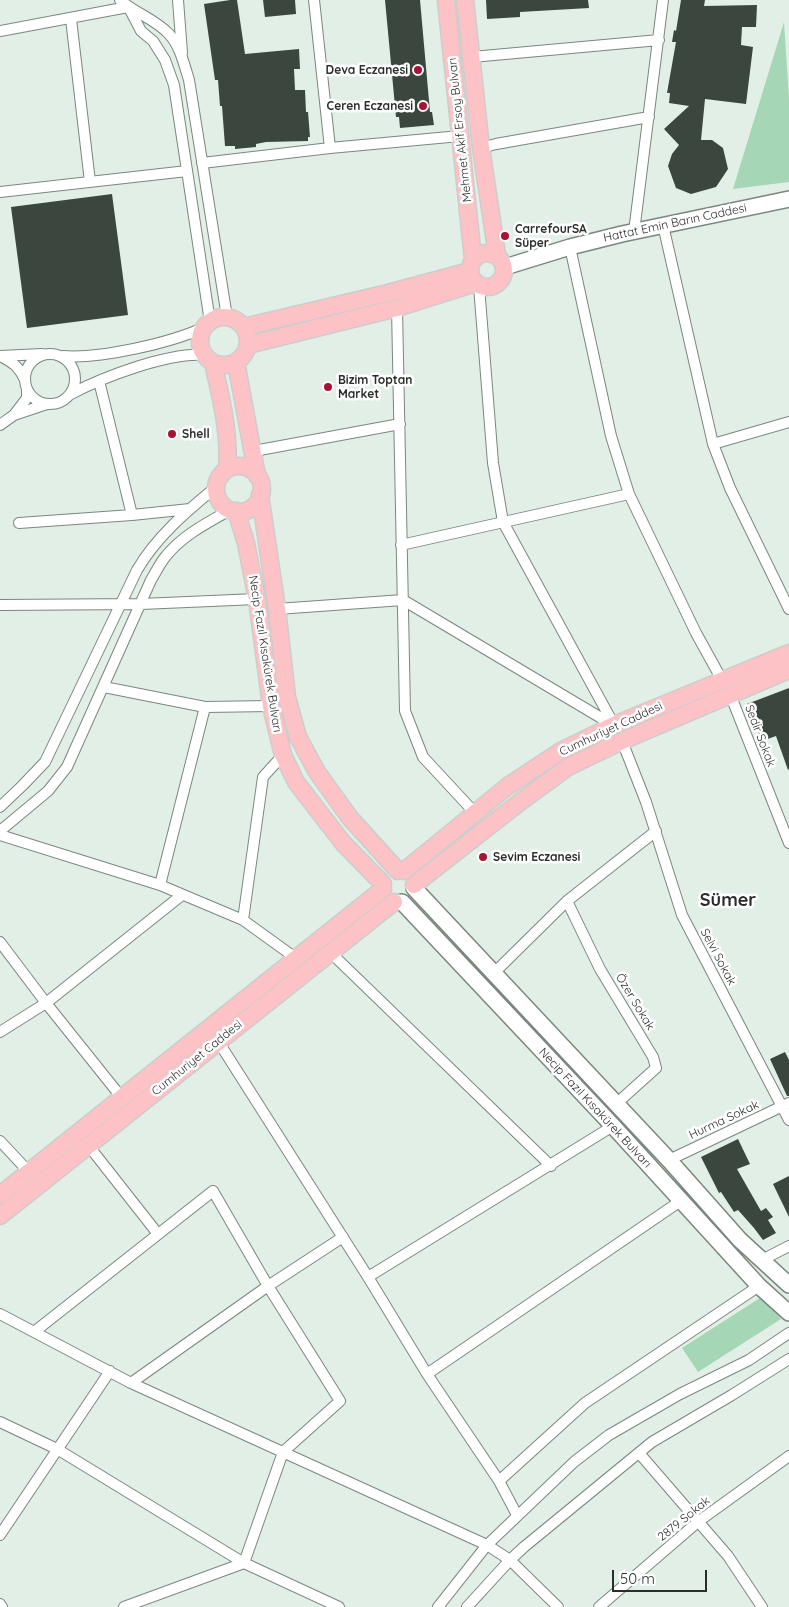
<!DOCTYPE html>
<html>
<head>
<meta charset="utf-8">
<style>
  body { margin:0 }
  #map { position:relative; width:789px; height:1607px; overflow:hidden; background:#e2efe6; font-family:Quicksand,sans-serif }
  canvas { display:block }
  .scale { position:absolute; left:612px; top:1570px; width:95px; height:22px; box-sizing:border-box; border:2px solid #292e2a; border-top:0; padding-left:6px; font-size:15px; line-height:18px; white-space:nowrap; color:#292e2a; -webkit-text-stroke:4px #fff; paint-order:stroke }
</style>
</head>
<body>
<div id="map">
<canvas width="789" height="1607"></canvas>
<div class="scale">50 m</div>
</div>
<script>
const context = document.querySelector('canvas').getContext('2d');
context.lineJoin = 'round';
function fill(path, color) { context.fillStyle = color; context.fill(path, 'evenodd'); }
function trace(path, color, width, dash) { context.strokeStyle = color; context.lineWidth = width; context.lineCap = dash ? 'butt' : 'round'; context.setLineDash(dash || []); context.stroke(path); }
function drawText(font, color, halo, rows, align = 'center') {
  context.font = font + ' Quicksand,sans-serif'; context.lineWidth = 5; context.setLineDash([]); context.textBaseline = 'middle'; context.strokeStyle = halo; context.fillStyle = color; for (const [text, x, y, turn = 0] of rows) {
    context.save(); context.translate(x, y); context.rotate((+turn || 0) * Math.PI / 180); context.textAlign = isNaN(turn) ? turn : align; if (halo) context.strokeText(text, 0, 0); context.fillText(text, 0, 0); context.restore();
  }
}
fill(new Path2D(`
  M784 22 789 98V182L733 189Z
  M763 1296 781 1319 698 1372 682 1348Z`), '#a5d7b6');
fill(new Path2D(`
  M230 0H237L245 54 299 49 300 69H294L295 90H305L306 112H308L310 137H308V141L266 142 256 144V147L235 149V146H225L222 106H220L218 80H215L204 4Z
  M263 0H295L296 14 265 17Z
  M385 0H420L430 112H432L434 125 400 128 399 117H396Z
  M486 0H588L589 8 520 12V17L487 19Z
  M681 0H705L704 6 757 5 756 27H742L741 45 753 47 746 104 705 99 701 140H712L723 148 728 169 716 187 691 194 676 188 668 166 672 154 679 145 664 129 689 106 669 103 670 93H667L676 42H672L674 30 676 31Z
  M112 194 128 315 27 328 11 207Z
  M789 688V769L788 770 776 736 762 741 747 704Z
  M785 1052 789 1060V1096H787L770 1059Z
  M738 1139 750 1164 737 1169 761 1211 766 1208 773 1217 768 1220 776 1233 763 1240 754 1228 738 1210 734 1212 721 1192 719 1193 701 1157Z
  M789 1176V1217L773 1184Z`), '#3b463f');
const street = new Path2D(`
  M120 0C135 13 155 19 169 34 180 46 184 64 189 80L227 317
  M178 0 182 53
  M314 0 330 148
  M129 8 141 31 153 41 165 60 174 85 210 322
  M71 19 90 182
  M0 31 128 7
  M472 57 659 40
  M481 148 496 144 649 117
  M202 163 330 148 460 136
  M0 192 187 171
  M663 225 713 444 730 488 789 609
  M634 232 663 0
  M570 247 611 436 629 494 696 633 722 680
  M479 286 493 463 503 522 614 725
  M397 308 405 711 423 757 475 813
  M25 379a25 25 0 1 1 50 0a25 25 0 1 1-50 0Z
  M63 356C100 359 171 343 205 327
  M25 380C19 367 13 362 0 356L42 354
  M99 381 132 515
  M27 389V398L14 415 47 404
  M71 394C103 377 169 352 204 355
  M0 425 14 415
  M713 444 789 422
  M254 451 400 424
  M19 523 132 515 190 509
  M401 545 629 494
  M0 605 141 604 257 599
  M277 609 403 600 613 725
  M104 687 205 707
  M730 694 789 843
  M622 741 646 802 682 915 789 1120
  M0 807 22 786 45 762 137 570C157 536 186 512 216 487
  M0 831 48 791 67 767 151 580C156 572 160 563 166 556 183 535 207 523 230 510
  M0 835 160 885 243 920 297 959
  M160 885 205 707 271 706
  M567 901 600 969 653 1057 656 1068 616 1104
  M243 920 263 777 283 755
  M0 942 46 1003 122 1098
  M331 953 551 1166
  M493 974 567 901 656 831
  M0 1032 46 1003 182 895
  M218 1041 368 1277 427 1374 499 1481 517 1515
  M0 1141 29 1172
  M88 1145 158 1234
  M669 1160 789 1103
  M762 1260 789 1246
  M368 1277 613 1126
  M0 1314 131 1383 487 1545 510 1560 558 1607
  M34 1332 213 1191 268 1286 340 1401 283 1452 244 1563 124 1607
  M427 1374 682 1200
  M131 1383 268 1286 343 1237
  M0 1422 57 1449 244 1563 339 1607
  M639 1453 728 1556 762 1607
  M499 1481 585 1403 759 1286
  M0 1535 110 1371
  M0 1604 2 1607
  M438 1607 487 1545 574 1462 609 1435 680 1394 749 1360 789 1333
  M467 1607 510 1560 524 1547 652 1442 732 1395 789 1359
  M599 1607 699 1521 789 1456`);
const secondary = new Path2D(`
  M505 267 570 247 622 234 789 199
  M414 888 669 1160 740 1240 789 1285
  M402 902 613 1126 759 1286 789 1313`);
const primary = new Path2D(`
  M446 0 473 259
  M465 0 481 148 497 255
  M470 270a17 17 0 1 1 34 0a17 17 0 1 1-34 0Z
  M200 341a24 24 0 1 1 48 0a24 24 0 1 1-48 0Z
  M244 327 388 293 470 271
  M248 345 397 308 476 283
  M236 362 257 476
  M213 363C221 397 230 434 227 469
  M216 489a23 23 0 1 1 46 0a23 23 0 1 1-46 0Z
  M260 495 277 609 287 697 298 737 317 772 350 818 398 871
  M236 511 246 543 257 599 271 706 283 755 296 782 343 843 383 884
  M404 871 508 786 561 751 614 725 789 653
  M414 885 520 802 568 767 622 741 789 670
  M0 1195 383 889
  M0 1216 394 902`);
trace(street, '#7b877e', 12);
trace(secondary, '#7b877e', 18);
trace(primary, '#cccdcc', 19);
trace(street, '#fff', 10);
trace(secondary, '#fff', 15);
trace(primary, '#fdc2c5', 16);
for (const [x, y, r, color] of [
  [418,70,5,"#a91234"],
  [423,106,5,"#a91234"],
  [505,236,5,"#a91234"],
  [328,387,5,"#a91234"],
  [172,434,5,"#a91234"],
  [483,857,5,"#a91234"]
]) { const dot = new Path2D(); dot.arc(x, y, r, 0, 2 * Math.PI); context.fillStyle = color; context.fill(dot); trace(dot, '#fff', 2); }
drawText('bold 12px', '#292e2a', '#fff', [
  ["Deva Eczanesi",408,70,"right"],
  ["Ceren Eczanesi",413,106,"right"],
  ["CarrefourSA",515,229],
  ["Süper",515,243],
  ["Bizim Toptan",338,380],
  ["Market",338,394],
  ["Shell",182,434],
  ["Sevim Eczanesi",493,857]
], 'left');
drawText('12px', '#292e2a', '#fff', [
  ["Mehmet Akif Ersoy Bulvarı",460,130,-96],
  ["Hattat Emin Barın Caddesi",675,223,-12],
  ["Necip Fazıl Kısakürek Bulvarı",265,654,81],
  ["Cumhuriyet Caddesi",611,729,-25],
  ["Sedir Sokak",760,736,69],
  ["Selvi Sokak",718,957,62],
  ["Özer Sokak",635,1002,59],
  ["Cumhuriyet Caddesi",197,1058,-39],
  ["Necip Fazıl Kısakürek Bulvarı",595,1108,47],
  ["Hurma Sokak",724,1120,-25],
  ["2879 Sokak",684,1519,-39]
]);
drawText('bold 18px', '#292e2a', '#fff', [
  ["Sümer",728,901]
]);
</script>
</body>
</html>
